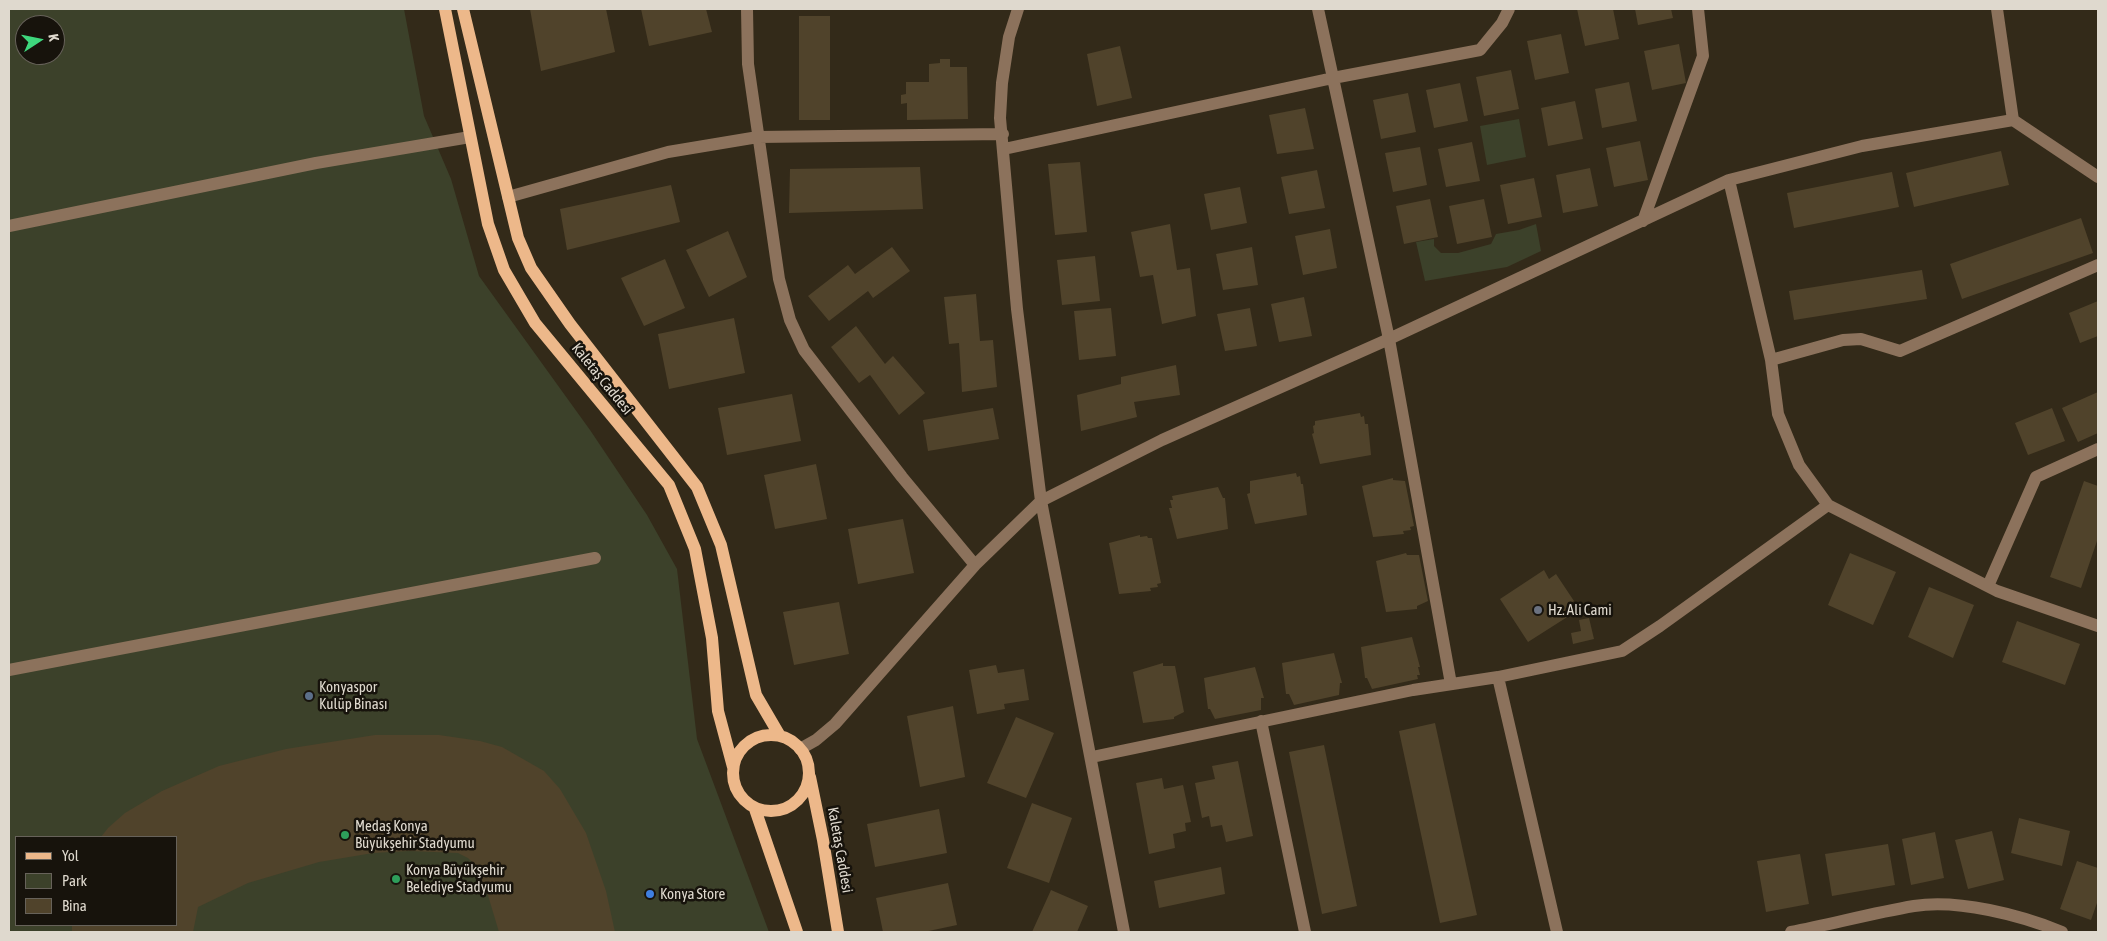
<!DOCTYPE html>
<html>
<head>
<meta charset="utf-8">
<style>
  body { margin:0 }
  #map { position:relative; width:2107px; height:941px; overflow:hidden; background:#332a19; font-family:"Asap Condensed",sans-serif }
  canvas { display:block }
  .frame { position:absolute; inset:0; border:10px solid #dfd9ce; pointer-events:none }
  .legend { position:absolute; left:15px; top:836px; width:162px; height:90px; box-sizing:border-box; background:#17130c; border:1px solid #67625a; margin:0; padding:6px 9px; list-style:none; font-size:15px; color:#dfd9ce }
  .legend li { display:flex; align-items:center; gap:10px; height:25px }
  .legend b { width:25px; border:1px solid #67625a }
  .north { position:absolute; left:15px; top:15px; width:50px; height:50px; box-sizing:border-box; background:#17130c; border:1px solid #67625a; border-radius:50%; rotate:79deg; font-size:14px; font-weight:700; line-height:20px; text-align:center; color:#dfd9ce }
  .north::after { content:''; display:block; margin:auto; width:18px; height:22px; background:#3ed77d; clip-path:polygon(50% 0,100% 100%,50% 72%,0 100%) }
</style>
</head>
<body>
<div id="map">
<canvas width="2107" height="941"></canvas>
<div class="frame"></div>
<ul class="legend">
<li><b style="height:6px;background:#edb88a"></b>Yol</li>
<li><b style="height:14px;background:#3c412a"></b>Park</li>
<li><b style="height:14px;background:#50432b"></b>Bina</li>
</ul>
<div class="north">K</div>
</div>
<script>
const context = document.querySelector('canvas').getContext('2d');
context.lineJoin = 'round';
function fill(path, color) { context.fillStyle = color; context.fill(path, 'evenodd'); }
function trace(path, color, width, dash) { context.strokeStyle = color; context.lineWidth = width; context.lineCap = dash ? 'butt' : 'round'; context.setLineDash(dash || []); context.stroke(path); }
function drawText(font, color, halo, rows, align = 'center') {
  context.font = font + ' "Asap Condensed",sans-serif'; context.lineWidth = 5; context.setLineDash([]); context.textBaseline = 'middle'; context.strokeStyle = halo; context.fillStyle = color; for (const [text, x, y, turn = 0] of rows) {
    context.save(); context.translate(x, y); context.rotate((+turn || 0) * Math.PI / 180); context.textAlign = isNaN(turn) ? turn : align; if (halo) context.strokeText(text, 0, 0); context.fillText(text, 0, 0); context.restore();
  }
}
fill(new Path2D(`
  M9 9H404L424 116 451 179 479 276 590 430 647 515 677 569 697 739 769 932H9ZM25 25H55V55H25ZM16 837H176V925H16Z
  M1519 119 1526 157 1487 165 1480 126Z
  M1536 224 1541 251 1507 267 1425 281 1416 242 1434 239V246L1441 253H1458L1491 244 1496 234 1519 230Z`), '#3c412a');
fill(new Path2D(`
  M530 9H606L615 52 541 71Z
  M641 9H706L712 32 649 46Z
  M1577 9H1613L1619 39 1585 46Z
  M1635 9H1671L1673 18 1638 25Z
  M799 16H830V120H799Z
  M1561 34 1569 73 1535 80 1527 41Z
  M1679 44 1686 83 1652 90 1644 51Z
  M1120 46 1132 98 1097 106 1087 54Z
  M940 59H950V67H967L968 119 907 120V103L901 104V95L906 94V82H929V64L940 63Z
  M1511 70 1519 109 1484 116 1476 77Z
  M1629 82 1637 121 1602 128 1595 89Z
  M1460 83 1468 121 1434 128 1426 90Z
  M1408 93 1416 132 1381 139 1373 100Z
  M1575 101 1583 139 1548 146 1541 108Z
  M1305 108 1314 149 1277 154 1269 115Z
  M1640 141 1648 180 1614 187 1606 148Z
  M1472 142 1480 181 1446 187 1438 149Z
  M1420 147 1427 185 1393 192 1385 153Z
  M2001 151 2009 185 1914 207 1906 173Z
  M1080 162 1087 232 1055 235 1048 164Z
  M920 167 923 209 789 213 790 169Z
  M1590 168 1598 206 1563 213 1556 175Z
  M1317 170 1325 208 1289 214 1281 177Z
  M1892 172 1899 207 1794 228 1787 193Z
  M1534 178 1542 217 1508 224 1500 185Z
  M671 185 680 222 567 250 560 209Z
  M1240 187 1247 223 1211 230 1204 194Z
  M1430 199 1438 237 1404 244 1396 206Z
  M1484 199 1492 237 1457 244 1449 206Z
  M2081 218 2093 253 1962 299 1950 264Z
  M1170 224 1177 270 1190 268 1196 316 1162 324 1153 275 1140 277 1131 232Z
  M1330 229 1337 268 1303 275 1295 236Z
  M728 231 747 277 709 297 686 250Z
  M892 247 910 271 873 298 868 291 829 321 808 296 848 265 855 274Z
  M1252 247 1258 285 1223 290 1216 254Z
  M1095 256 1100 301 1062 305 1057 260Z
  M665 259 685 308 644 326 621 278Z
  M1922 270 1927 299 1794 320 1789 291Z
  M976 294 980 341 993 340 997 387 962 392 959 343 949 344 944 297Z
  M1304 297 1312 336 1279 342 1271 304Z
  M2098 301V336L2080 343 2069 313Z
  M1111 308 1116 356 1079 360 1074 311Z
  M1250 308 1257 346 1225 351 1217 314Z
  M734 318 745 373 669 389 658 334Z
  M856 326 885 364 893 356 925 393 899 415 870 375 859 383 831 347Z
  M1176 365 1180 395 1134 402 1137 417 1081 431 1077 395 1121 384V377Z
  M2098 392V433L2078 442 2062 408Z
  M792 394 801 441 727 455 718 408Z
  M993 408 999 439 928 451 923 420Z
  M2052 408 2065 441 2028 455 2015 423Z
  M1360 413 1361 417 1364 416 1365 424H1368L1371 455 1320 464 1312 434 1314 433 1313 426 1315 425V421Z
  M816 464 827 519 775 529 764 475Z
  M1296 473 1297 477 1300 476 1301 484H1303L1307 515 1255 524 1247 494 1250 493V481Z
  M1393 478V480L1405 481 1414 526 1410 527 1411 530 1403 531 1404 534 1373 537 1362 486Z
  M2084 481 2098 486V538L2081 588 2050 577Z
  M1218 487 1223 498H1225L1228 529 1177 539 1169 508H1172L1170 500H1173L1172 496Z
  M903 519 914 573 858 584 848 529Z
  M1140 535V537L1147 536 1148 538H1152L1161 583 1157 584 1158 587 1150 588 1151 591 1119 594 1109 543Z
  M1406 553 1407 555H1419L1428 601 1417 606V609L1386 612 1376 561Z
  M1850 553 1896 572 1873 625 1828 605Z
  M1544 570 1549 579 1556 574 1574 601 1567 606 1572 614 1528 642 1500 599Z
  M1929 587 1974 605 1953 658 1908 637Z
  M839 602 849 654 794 665 783 612Z
  M1589 618 1594 639 1573 644 1571 633 1581 631 1579 620Z
  M2017 621 2080 644 2065 685 2002 662Z
  M1412 637 1420 667H1418L1420 675H1417L1418 679 1372 689 1367 678H1365L1361 647Z
  M1334 653 1342 683H1340L1339 695 1294 705 1289 694H1286L1282 663Z
  M1163 663V666H1175L1184 712 1174 717V719L1143 723 1133 672Z
  M996 665 998 673 1024 669 1029 700 1004 704 1005 709 977 714 969 670Z
  M1255 667 1264 698H1261V710L1215 719 1210 709H1208L1204 678Z
  M953 706 965 777 920 787 907 716Z
  M1016 717 1054 733 1026 798 987 783Z
  M1435 723 1477 915 1440 923 1399 731Z
  M375 735H439L480 741 502 747 544 771 560 789 586 833 606 891 615 932H499L487 892 474 864 468 858 458 853 409 851 373 853 319 862 248 883 198 907 193 932H72V925H176V837H101L108 828 125 813 162 791 219 766 286 749Z
  M1324 745 1357 906 1322 914 1289 752Z
  M1238 761 1253 836 1226 842 1222 825 1211 827 1209 816 1202 818 1195 783 1215 779 1212 766Z
  M1162 778 1164 789 1183 785 1191 822 1185 823 1186 831 1173 834 1175 848 1149 854 1136 783Z
  M1032 803 1072 818 1049 883 1007 868Z
  M939 809 947 853 875 867 867 824Z
  M2019 818 2070 831 2062 866 2011 853Z
  M1992 831 2004 880 1968 889 1955 840Z
  M1935 832 1944 878 1911 885 1902 839Z
  M1888 844 1895 885 1832 896 1825 854Z
  M1800 854 1809 904 1766 912 1757 861Z
  M2077 861 2098 868V900L2091 920 2060 909Z
  M1221 867 1225 894 1159 908 1154 881Z
  M948 883 957 925 924 932H883L876 898Z
  M1051 890 1088 906 1077 932H1032Z`), '#50432b');
trace(new Path2D(`
  M747 9 748 64 779 279 790 320 804 350 902 477 975 565
  M1018 9 1009 37 1002 83 1000 118 1017 309 1041 501 1124 932
  M1318 9 1333 78 1480 50 1502 23 1509 9
  M1997 9 2013 120
  M1004 149 1333 78 1389 339 1451 684
  M1729 180 1771 360 1843 340 1861 339 1900 351 2098 265
  M508 197 668 152 758 137 1003 134
  M1643 221 1703 56 1698 9
  M9 226 316 163 470 137
  M1771 360 1778 414 1799 465 1828 505
  M1988 586 2036 477 2098 449
  M9 670 595 558
  M1498 677 1557 932
  M1261 721 1305 932
  M800 749 816 740 835 724 975 565 1041 501 1162 440 1389 339 1729 180 1862 146 2013 120 2098 177
  M1092 757 1413 690 1498 677 1622 651 1660 626 1828 505 1997 591 2098 626
  M1791 932C1832 924 1873 913 1914 906 1958 899 2021 915 2062 932`), '#8c725c', 12);
trace(new Path2D(`
  M445 9 488 224 504 270 535 323 669 485 695 549 712 638 718 711 733 767
  M463 9 518 238 531 268 570 324 697 487 721 545 756 695 780 736
  M733 773a38 38 0 1 1 76 0a38 38 0 1 1-76 0Z
  M810 777 823 840 838 932
  M755 809 797 932`), '#edb88a', 12);
for (const [x, y, r, color] of [
  [1538,610,5,"#6b7280"],
  [309,696,5,"#5c6f8a"],
  [345,835,5,"#2e9e5b"],
  [396,879,5,"#2e9e5b"],
  [650,894,5,"#3f7fe0"]
]) { const dot = new Path2D(); dot.arc(x, y, r, 0, 2 * Math.PI); context.fillStyle = color; context.fill(dot); trace(dot, '#17130c', 2); }
drawText('15px', '#dfd9ce', '#17130c', [
  ["Kaletaş Caddesi",602,379,51],
  ["Kaletaş Caddesi",840,850,80]
]);
drawText('15px', '#dfd9ce', '#17130c', [
  ["Hz. Ali Cami",1548,610],
  ["Konyaspor",319,687],
  ["Kulüp Binası",319,704],
  ["Medaş Konya",355,826],
  ["Büyükşehir Stadyumu",355,843],
  ["Konya Büyükşehir",406,870],
  ["Belediye Stadyumu",406,887],
  ["Konya Store",660,894]
], 'left');
</script>
</body>
</html>
